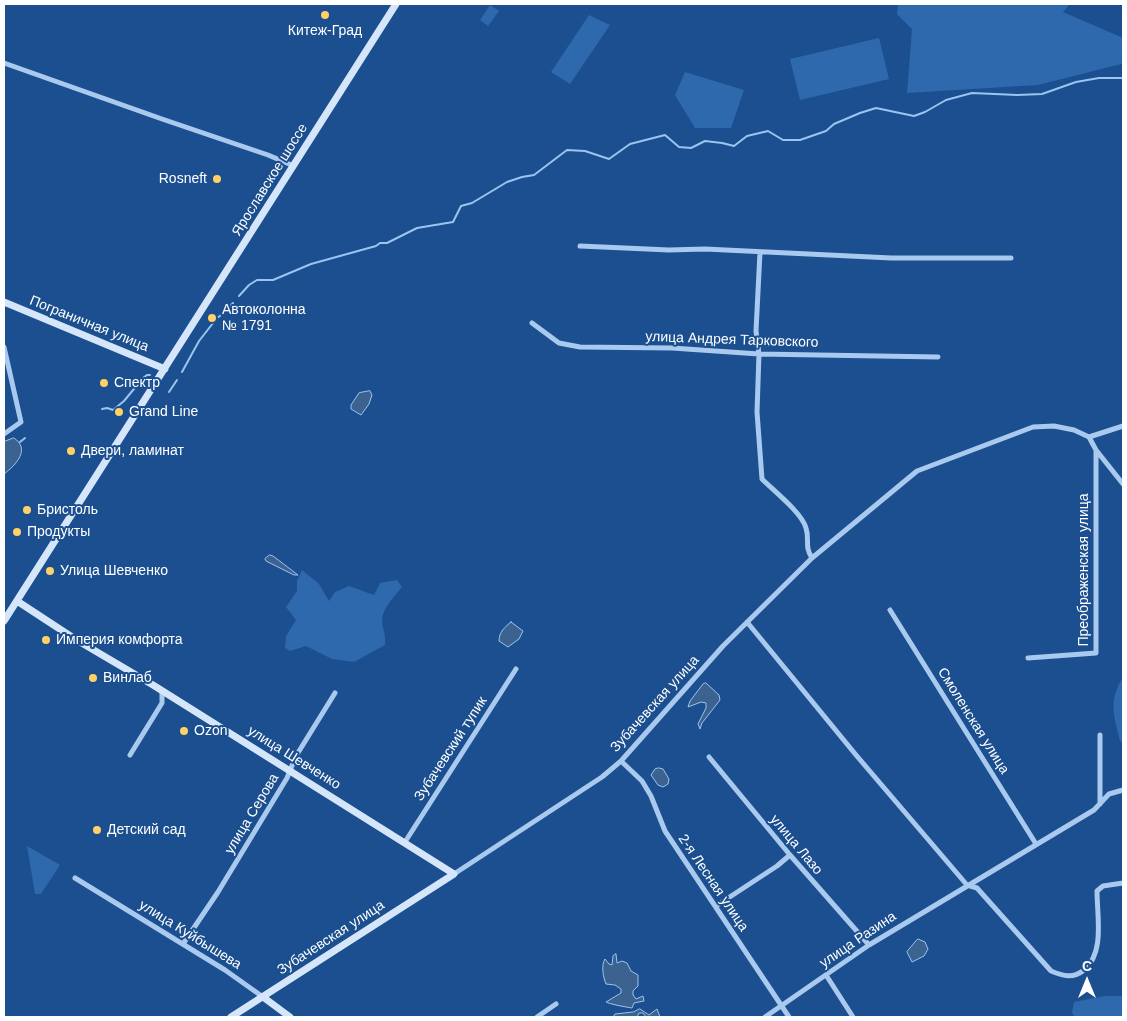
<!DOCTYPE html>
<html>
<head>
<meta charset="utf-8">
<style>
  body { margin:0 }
  #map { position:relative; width:1127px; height:1021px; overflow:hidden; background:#1b4f8f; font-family:Arial,sans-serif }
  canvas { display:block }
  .frame { position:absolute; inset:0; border:5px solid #fff; pointer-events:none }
  .north { position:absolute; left:1062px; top:956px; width:50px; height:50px; -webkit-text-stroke:4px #1b4f8f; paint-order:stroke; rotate:0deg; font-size:14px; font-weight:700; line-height:20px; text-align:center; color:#fff }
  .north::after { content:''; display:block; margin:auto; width:18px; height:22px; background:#fff; clip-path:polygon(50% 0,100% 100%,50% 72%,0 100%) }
</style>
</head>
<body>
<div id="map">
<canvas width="1127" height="1021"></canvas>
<div class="frame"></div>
<div class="north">С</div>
</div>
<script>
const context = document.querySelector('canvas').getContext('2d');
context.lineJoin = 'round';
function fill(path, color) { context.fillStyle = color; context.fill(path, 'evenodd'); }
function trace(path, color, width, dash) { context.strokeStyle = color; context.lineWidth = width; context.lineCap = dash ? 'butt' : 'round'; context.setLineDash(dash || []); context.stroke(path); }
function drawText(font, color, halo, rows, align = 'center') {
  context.font = font + ' Arial,sans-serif'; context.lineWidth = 4; context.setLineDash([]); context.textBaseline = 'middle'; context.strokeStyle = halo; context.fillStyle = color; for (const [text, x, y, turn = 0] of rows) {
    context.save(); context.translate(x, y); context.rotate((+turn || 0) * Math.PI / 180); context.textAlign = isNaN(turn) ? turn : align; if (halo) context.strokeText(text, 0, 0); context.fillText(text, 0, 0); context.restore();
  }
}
fill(new Path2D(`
  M898 4H1070L1063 12 1123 38V62L1121 64 1038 85 907 93 912 29 897 14Z
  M490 5 499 11 488 26 480 20Z
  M589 15 610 25 570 84 551 72Z
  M879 38 889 79 800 100 790 59Z
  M685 72 744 90 731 128H695L675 95Z
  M302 570 319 584 329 601 335 592 349 586 374 595 380 583 397 580 402 587C394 597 382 608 382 621 383 631 386 634 385 645L354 662 332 659 306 646 290 651 285 648 286 636 296 620 286 607 297 591V581Z
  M1123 677V742L1120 741C1114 716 1108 701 1123 677Z
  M27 846 60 865 41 894H35Z
  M1105 996H1123V1017H1075L1072 1013 1074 1002Z`), '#2e69ad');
const water = new Path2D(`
  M370 391 372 395 369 404 361 415 351 409V405L359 393Z
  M14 438C31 449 16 465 4 474V442Z
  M270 555 273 556 298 575H294L266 561 265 559Z
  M511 622 523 631 519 639 508 647 499 641C499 632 505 627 511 622Z
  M706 683 719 695 720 700 702 723 700 729 698 724 706 708V703L701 702 688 707 690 701 703 684Z
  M659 768 663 769 669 779 668 784 663 787 658 785 651 775 655 769Z
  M918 939 925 942 928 949 924 956 912 962 907 952Z
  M616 954 617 963 622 961 627 963 631 971 638 975V986L633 991V995L636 999 643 996 644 1001 634 1003 632 1008C626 1007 609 1004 606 1002L621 993V989L615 985 606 984C603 977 601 965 605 959L609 964 612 965 613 956Z
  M640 1009 649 1015 657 1009 660 1017H646L643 1013H639L637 1017H613L615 1014 633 1012Z`);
fill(water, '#3c6290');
trace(water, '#9cc4f0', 1);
trace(new Path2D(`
  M239 296 249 285 257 280H273L311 264 376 246 380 243H387L417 228 453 222 461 206 472 203 507 182 522 177 534 175 567 150 585 151 609 159 630 144 665 135 679 147 691 148 705 141 722 143 734 146 747 136 768 131 783 140H800L826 131 834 124 860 113 876 108 914 116 925 112 946 100 972 93 1017 95 1042 94 1076 82 1099 78H1123
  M182 372 199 341 217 318 224 313 233 303
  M169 392 177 380
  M102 409 107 408 113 410 124 401 143 378 147 375H150
  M20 442 25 438`), '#9cc4f0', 2);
trace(new Path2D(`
  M4 63 162 119 268 155 294 166
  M580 246 669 250 705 249 891 258H1011
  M760 252 756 331 759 354 757 412 762 479C774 491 802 513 806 528 810 540 804 546 812 558
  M532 323 559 343 580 347 672 348 759 354 938 357
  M4 347 21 422 4 434
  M1089 437 1096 450 1123 484
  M1089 437 1123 426
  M890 610 1036 844
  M747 622 856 755 967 885 977 888 1051 971C1063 976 1073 979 1084 970 1105 953 1097 916 1097 891L1103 886 1123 883
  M1028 658 1096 653V450
  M1100 735V804
  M130 755 162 703V691
  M709 757 790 855 869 945
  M621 761 642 781 651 796 665 831 789 1017
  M405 842 516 669
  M454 874 602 777 621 761 723 646 812 558 917 471 1033 427 1054 426 1074 430 1089 437
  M75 878 225 970 263 997
  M716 906 777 866 790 855
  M183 944 218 892 287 778 296 756 335 693
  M826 975 853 1017
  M537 1017 556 1004
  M765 1017 869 945 1094 810 1109 794 1123 790`), '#a9c9ee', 5);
trace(new Path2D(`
  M4 302 165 369
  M17 601 75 639 153 685 454 874 231 1017
  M4 621 396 4
  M263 997 290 1017`), '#d6e6fa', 7);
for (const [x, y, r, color] of [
  [325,15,5,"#ffd166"],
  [217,179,5,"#ffd166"],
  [212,318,5,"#ffd166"],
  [104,383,5,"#ffd166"],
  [119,412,5,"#ffd166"],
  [71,451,5,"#ffd166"],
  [27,510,5,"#ffd166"],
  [17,532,5,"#ffd166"],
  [50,571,5,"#ffd166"],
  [46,640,5,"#ffd166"],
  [93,678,5,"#ffd166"],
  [184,731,5,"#ffd166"],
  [97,830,5,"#ffd166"]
]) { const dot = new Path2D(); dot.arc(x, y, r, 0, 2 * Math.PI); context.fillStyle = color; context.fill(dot); trace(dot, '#1b4f8f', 2); }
drawText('14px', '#fff', '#1b4f8f', [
  ["Китеж-Град",325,31,"center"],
  ["Rosneft",207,179,"right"],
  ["Автоколонна",222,310],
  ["№ 1791",222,326],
  ["Спектр",114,383],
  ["Grand Line",129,412],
  ["Двери, ламинат",81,451],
  ["Бристоль",37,510],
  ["Продукты",27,532],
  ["Улица Шевченко",60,571],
  ["Империя комфорта",56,640],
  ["Винлаб",103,678],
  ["Ozon",194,731],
  ["Детский сад",107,830]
], 'left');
drawText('14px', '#fff', '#1b4f8f', [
  ["Ярославское шоссе",270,180,-58],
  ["Пограничная улица",89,324,22],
  ["улица Андрея Тарковского",732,340,2],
  ["Преображенская улица",1084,570,-90],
  ["Зубачевская улица",655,704,-48],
  ["Смоленская улица",973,721,58],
  ["Зубачевский тупик",451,749,-57],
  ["улица Шевченко",294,758,32],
  ["улица Серова",252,814,-59],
  ["улица Лазо",796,845,50],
  ["2-я Лесная улица",713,883,56],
  ["улица Куйбышева",190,935,32],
  ["Зубачевская улица",331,938,-33],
  ["улица Разина",858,940,-34]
]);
</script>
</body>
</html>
